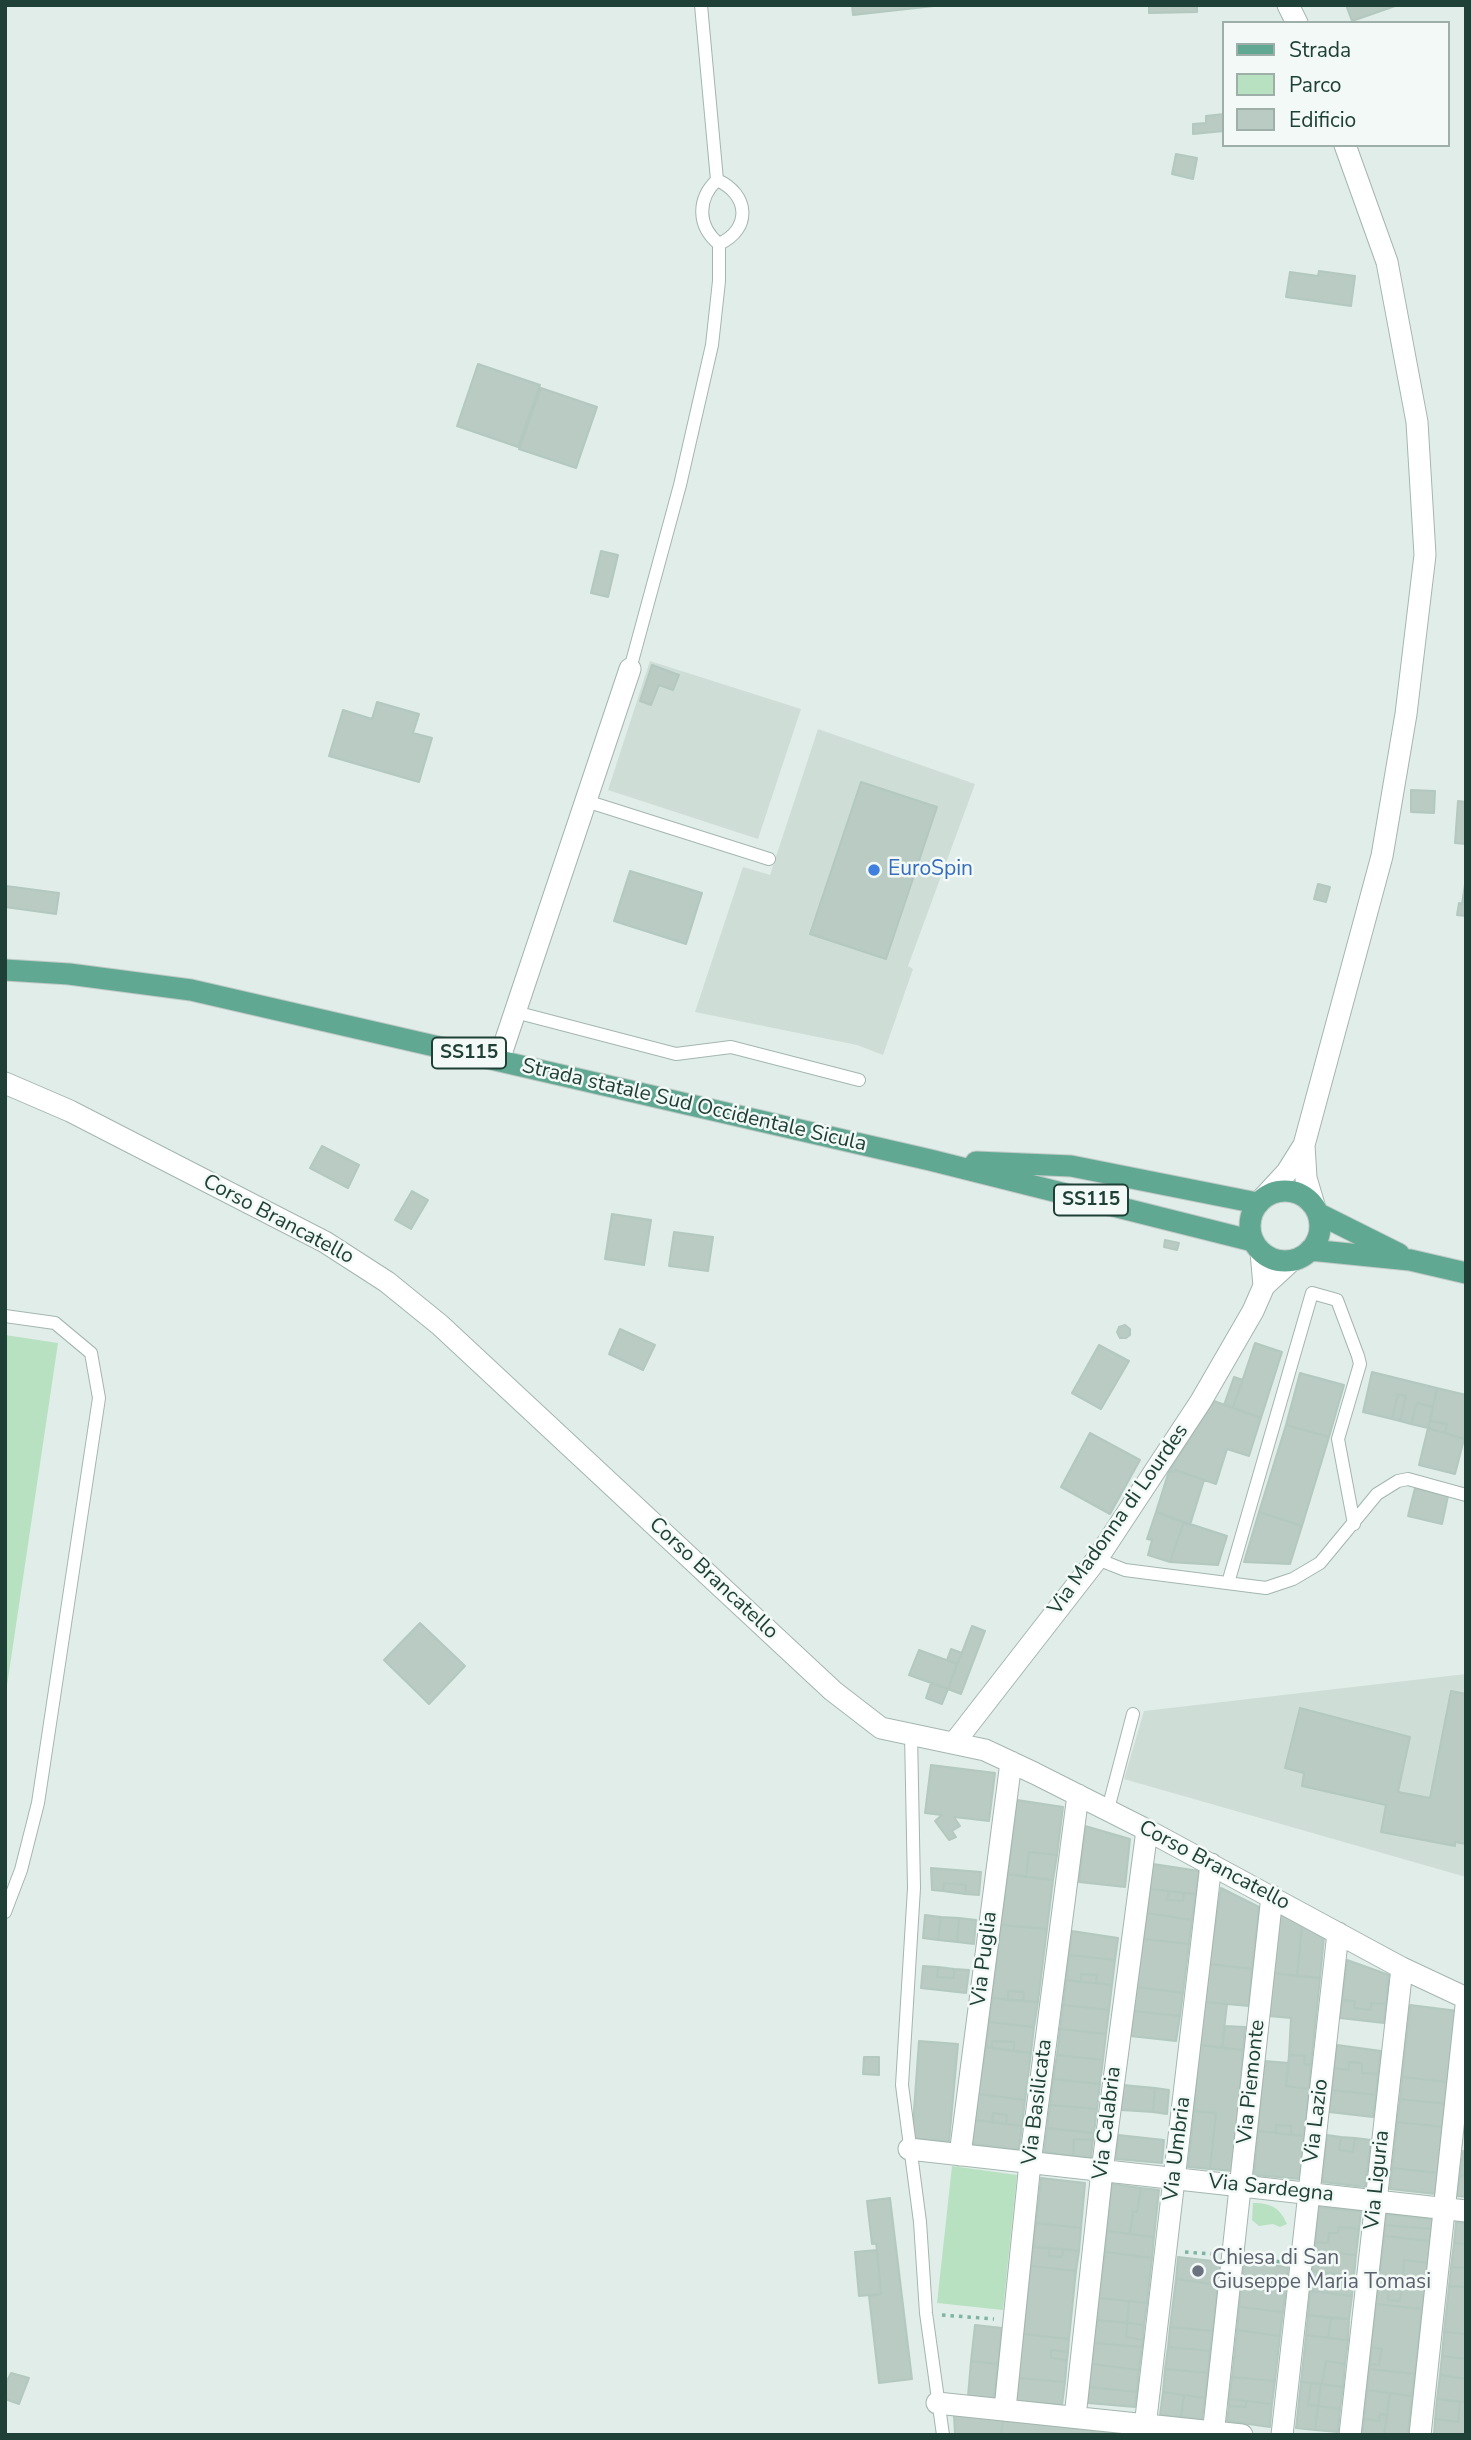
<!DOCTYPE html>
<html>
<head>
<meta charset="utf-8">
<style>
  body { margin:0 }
  #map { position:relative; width:1471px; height:2440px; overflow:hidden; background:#e1ede8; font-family:"Nunito Sans",sans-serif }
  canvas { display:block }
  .frame { position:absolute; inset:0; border:7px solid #1f4036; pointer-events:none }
  .legend { position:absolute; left:1222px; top:21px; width:228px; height:126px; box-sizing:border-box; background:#f2f9f6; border:2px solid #9eafa9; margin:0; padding:9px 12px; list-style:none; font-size:21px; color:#1f4036 }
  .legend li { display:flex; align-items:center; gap:14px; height:35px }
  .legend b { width:35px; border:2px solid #9eafa9 }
</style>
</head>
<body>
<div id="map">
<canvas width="1471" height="2440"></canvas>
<div class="frame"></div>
<ul class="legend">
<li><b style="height:9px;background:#61a893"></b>Strada</li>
<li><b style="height:19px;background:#b8e1c2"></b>Parco</li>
<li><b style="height:19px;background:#b9cbc3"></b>Edificio</li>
</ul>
</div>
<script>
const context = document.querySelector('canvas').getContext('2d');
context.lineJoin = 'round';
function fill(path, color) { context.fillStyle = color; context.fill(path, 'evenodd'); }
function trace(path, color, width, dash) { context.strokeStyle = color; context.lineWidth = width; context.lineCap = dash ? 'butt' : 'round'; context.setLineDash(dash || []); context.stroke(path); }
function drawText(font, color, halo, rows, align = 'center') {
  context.font = font + ' "Nunito Sans",sans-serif'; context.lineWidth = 5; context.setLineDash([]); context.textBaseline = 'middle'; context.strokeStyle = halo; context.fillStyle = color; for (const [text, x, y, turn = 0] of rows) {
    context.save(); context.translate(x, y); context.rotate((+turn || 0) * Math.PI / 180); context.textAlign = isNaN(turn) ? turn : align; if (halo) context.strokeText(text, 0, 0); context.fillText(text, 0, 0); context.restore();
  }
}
fill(new Path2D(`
  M650 661 801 709 758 839 608 790Z
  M818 729 975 784 908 966 913 969 883 1055 857 1045 695 1012 743 867 770 875Z
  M1466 1674V1877L1124 1779 1144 1711Z`), '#cfddd7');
fill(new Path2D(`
  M5 1335 58 1343 5 1699Z
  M952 2166 1017 2175 1003 2310 937 2303Z
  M1253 2203C1271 2203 1280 2208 1287 2224L1280 2227 1273 2224 1259 2226 1252 2220Z`), '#b8e1c2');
const building = new Path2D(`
  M852 5H934V6L853 15Z
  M1149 5H1197V12L1149 13Z
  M1346 5H1398L1352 21Z
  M1224 114V131L1193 134V124L1206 123V116Z
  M1176 154 1197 158 1193 179 1172 174Z
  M1319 271 1355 276 1351 306 1286 297 1290 272 1318 276Z
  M478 364 540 385 518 447 457 426Z
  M541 388 597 407 576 468 519 449Z
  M601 551 618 555 608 597 591 593Z
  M652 665 679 675 673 690 659 685 651 705 640 701Z
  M377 702 419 714 413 733 432 738 419 782 329 756 343 710 372 719Z
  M861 782 937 807 886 959 810 934Z
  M1411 790 1435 791 1434 813 1411 812Z
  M1458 801 1466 802V844L1455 843Z
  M630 871 702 893 686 944 614 921Z
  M1466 878V916L1457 915 1459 903 1462 904Z
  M1318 884 1330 887 1326 902 1314 899Z
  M6 886 59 893 56 914 5 907Z
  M322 1146 359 1165 348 1188 310 1168Z
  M412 1191 428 1200 411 1229 395 1220Z
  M612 1214 651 1220 644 1265 605 1259Z
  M674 1232 713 1237 708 1271 669 1266Z
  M1165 1240 1179 1243 1177 1250 1164 1247Z
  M1125 1325 1130 1329V1335L1126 1338H1120L1117 1332 1119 1327Z
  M620 1329 655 1345 643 1370 609 1354Z
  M1255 1343 1282 1352 1261 1418 1233 1408Z
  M1099 1345 1129 1361 1101 1409 1072 1393Z
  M1372 1372 1437 1388 1433 1407 1417 1403 1411 1424 1400 1421 1406 1396 1398 1394 1392 1419 1363 1412Z
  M1300 1373 1344 1385 1329 1437 1286 1425Z
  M1234 1377 1243 1380 1233 1408 1224 1405Z
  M1437 1388 1466 1395V1430L1464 1439 1445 1433 1447 1424 1430 1421Z
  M1398 1394 1406 1396 1400 1421 1392 1419Z
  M1214 1401 1261 1418 1249 1456 1227 1449 1216 1484 1175 1470 1174 1472 1169 1471Z
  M1417 1403 1433 1407 1428 1428 1411 1424Z
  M1430 1421 1447 1424 1445 1433 1428 1428Z
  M1286 1425 1329 1437 1302 1526 1259 1512Z
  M1428 1428 1464 1439 1455 1474 1419 1465Z
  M1090 1433 1140 1460 1110 1514 1061 1487Z
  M1175 1470 1204 1480 1190 1525 1156 1512 1169 1471 1174 1472Z
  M1415 1488 1448 1496 1442 1524 1408 1516Z
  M1156 1512 1184 1522 1170 1562 1148 1555 1152 1540 1147 1539Z
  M1259 1512 1302 1526 1290 1564 1244 1562Z
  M1184 1522 1227 1536 1218 1565 1170 1562Z
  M420 1623 465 1666 429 1704 384 1660Z
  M972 1626 985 1631 961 1694 948 1689Z
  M951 1649 962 1653 957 1664 947 1660Z
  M919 1650 957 1664 948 1689 909 1675Z
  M931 1683 948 1689 942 1704 926 1698Z
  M1451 1691 1466 1694V1844L1455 1842V1846L1381 1832 1386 1805 1302 1786 1304 1773 1285 1768 1300 1708 1410 1737 1398 1792 1430 1798Z
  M931 1765 995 1773 989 1821 954 1817 960 1826 952 1831 956 1837 949 1840 935 1821 942 1815 925 1813Z
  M1017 1800 1063 1807 1057 1855 1029 1852 1026 1877 1008 1874Z
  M1085 1826 1130 1839 1125 1887 1079 1882Z
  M1029 1852 1057 1855 1053 1880 1026 1877Z
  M1153 1864 1199 1871 1196 1894 1150 1889Z
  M931 1868 981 1872 979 1895 965 1894 966 1885 944 1883 943 1891 932 1890Z
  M1008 1874 1053 1880 1047 1929 1001 1925Z
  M944 1883 966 1885 965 1894 943 1891Z
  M1221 1888 1259 1907 1252 1969 1209 1964Z
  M1150 1889 1169 1891 1167 1900 1183 1901 1184 1893 1196 1894 1192 1920 1147 1913Z
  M1169 1891 1184 1893 1183 1901 1167 1900Z
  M1147 1913 1192 1920 1189 1944 1143 1939Z
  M1280 1913 1302 1925 1297 1976 1273 1973Z
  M925 1915 941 1917 938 1940 923 1938Z
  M941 1917 959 1918 957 1942 938 1940Z
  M959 1918 976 1920 974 1944 957 1942Z
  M1001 1925 1047 1929 1038 2002 1023 2001 1024 1992 1008 1991V2000L992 1998Z
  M1302 1925 1324 1938 1320 1978 1297 1976Z
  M1072 1931 1118 1938 1115 1960 1069 1955Z
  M1143 1939 1189 1944 1183 1993 1136 1987Z
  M1069 1955 1115 1960 1112 1985 1096 1983 1097 1975 1081 1974V1982L1066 1980Z
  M1347 1960 1389 1975 1386 2004 1371 2003V2010L1354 2008 1355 2001 1342 2000Z
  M1209 1964 1252 1969 1249 2006 1205 2002Z
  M923 1966 938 1967 937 1977 954 1978V1969L969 1970 966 1993 921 1988Z
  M938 1967 954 1969V1978L937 1977Z
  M1273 1973 1320 1978 1311 2065 1304 2064 1305 2056 1289 2055 1291 2018 1269 2016Z
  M1081 1974 1097 1975 1096 1983 1081 1982Z
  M1066 1980 1112 1985 1109 2010 1063 2005Z
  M1136 1987 1183 1993 1180 2016 1133 2011Z
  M1008 1991 1024 1992 1023 2001 1008 2000Z
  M992 1998 1038 2002 1034 2027 989 2022Z
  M1342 2000 1355 2001 1354 2008 1371 2010V2003L1386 2004 1384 2023 1340 2018Z
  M1205 2002 1227 2004 1222 2048 1200 2045Z
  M1063 2005 1109 2010 1106 2034 1060 2029Z
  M1410 2005 1458 2011 1449 2082 1402 2077Z
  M1133 2011 1180 2016 1176 2041 1130 2036Z
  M989 2022 1034 2027 1031 2053 1014 2051V2042L992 2041V2048L986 2047Z
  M1225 2026 1245 2027 1243 2050 1222 2048Z
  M1060 2029 1106 2034 1103 2060 1057 2055Z
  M919 2041 958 2044 949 2142 912 2138Z
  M992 2041 1014 2042V2051L992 2048Z
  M1200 2045 1243 2050 1234 2171 1210 2169 1216 2113 1194 2111Z
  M1337 2045 1381 2051 1378 2074 1362 2073V2063L1349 2062V2070L1334 2068Z
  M986 2047 1031 2053 1025 2100 978 2094Z
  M1057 2055 1103 2060 1100 2084 1053 2079Z
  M1289 2055 1305 2056 1304 2064 1311 2065 1309 2089 1286 2086Z
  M864 2057H879V2075L863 2074Z
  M1264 2061 1289 2063 1286 2086 1309 2089 1304 2136 1291 2135V2126L1276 2125V2133L1258 2131Z
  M1349 2062 1362 2063V2073L1378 2074 1376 2095 1332 2090 1334 2068 1349 2070Z
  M1402 2077 1449 2082 1446 2104 1400 2099Z
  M1053 2079 1100 2084 1097 2109 1050 2105Z
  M1123 2085 1155 2088 1153 2112 1121 2110Z
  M1155 2088 1169 2090 1167 2114 1153 2112Z
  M1332 2090 1376 2095 1373 2117 1329 2112Z
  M978 2094 1025 2100 1022 2126 1006 2124 1007 2115 993 2113 992 2122 975 2120Z
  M1400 2099 1446 2104 1443 2127 1397 2122Z
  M1050 2105 1097 2109 1094 2133 1047 2128Z
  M1194 2111 1216 2113 1210 2169 1188 2167Z
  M993 2113 1007 2115 1006 2124 992 2122Z
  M975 2120 1022 2126 1019 2150 972 2144Z
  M1397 2122 1443 2127 1438 2173 1392 2168Z
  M1276 2125 1291 2126V2135L1276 2133Z
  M1047 2128 1094 2133 1093 2140 1074 2139 1073 2156 1044 2152Z
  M1258 2131 1304 2136 1300 2179 1254 2175Z
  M1118 2135 1164 2140 1162 2163 1116 2159Z
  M1327 2135 1341 2137 1339 2150 1353 2152 1355 2138 1371 2140 1365 2187 1322 2182Z
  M1341 2137 1355 2138 1353 2152 1339 2150Z
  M1074 2139 1093 2140 1091 2158 1073 2156Z
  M1463 2151 1466 2152V2176L1460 2175Z
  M1392 2168 1438 2173 1435 2194 1390 2189Z
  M1460 2175 1466 2176V2197L1457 2196Z
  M1041 2178 1085 2183 1081 2228 1036 2223Z
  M1112 2184 1141 2188 1137 2212 1133 2211 1130 2234 1107 2231Z
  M1141 2188 1159 2190 1154 2237 1130 2234 1133 2211 1137 2212Z
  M890 2198 912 2379 879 2383 869 2296 881 2294 877 2250 876 2243 872 2244 867 2201Z
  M1319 2207 1361 2211 1359 2229 1339 2227 1338 2233H1329L1328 2243 1315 2242Z
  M1386 2214 1433 2219 1432 2229 1385 2225Z
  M1456 2222 1466 2223V2244L1454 2243Z
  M1036 2223 1081 2228 1079 2251 1033 2247Z
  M1385 2225 1432 2229 1430 2241 1384 2236Z
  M1339 2227 1359 2229 1356 2255 1314 2251 1315 2242 1328 2243 1329 2233H1338Z
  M1107 2231 1154 2237 1152 2258 1105 2252Z
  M1384 2236 1430 2241 1428 2263 1404 2260 1402 2284 1379 2281Z
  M1454 2243 1466 2244V2268L1451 2267Z
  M1033 2247 1049 2248V2256L1062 2257 1063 2249 1079 2251 1076 2271 1031 2266Z
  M1049 2248 1063 2249 1062 2257 1049 2256Z
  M877 2250 881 2294 859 2296 855 2252Z
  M1314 2251 1356 2255 1354 2276 1312 2271Z
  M1105 2252 1152 2258 1147 2303 1099 2298Z
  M1178 2257 1221 2262 1218 2285 1176 2279Z
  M1404 2260 1428 2263 1425 2286 1402 2284Z
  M1244 2263 1288 2267 1287 2282 1272 2279 1270 2289 1261 2287V2284L1242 2280Z
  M1031 2266 1076 2271 1069 2339 1023 2334Z
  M1451 2267 1466 2268V2287L1449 2286Z
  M1312 2271 1354 2276 1352 2296 1310 2291Z
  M1176 2279 1218 2285 1213 2331 1170 2327Z
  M1272 2279 1287 2282 1283 2312 1239 2307 1242 2280 1261 2284V2287L1270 2289Z
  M1379 2281 1389 2282 1388 2300 1400 2301 1402 2284 1425 2286 1422 2309 1376 2304Z
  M1389 2282 1402 2284 1400 2301 1388 2300Z
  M1449 2286 1466 2287V2334L1444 2332Z
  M1310 2291 1352 2296 1349 2319 1308 2315Z
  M1099 2298 1129 2301 1127 2323 1097 2320Z
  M1129 2301 1147 2303 1144 2325 1127 2323Z
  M1376 2304 1422 2309 1415 2374 1369 2369 1370 2364 1379 2365 1382 2349 1371 2347Z
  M1239 2307 1283 2312 1280 2336 1237 2330Z
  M1308 2315 1331 2318 1328 2338 1306 2335Z
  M1331 2318 1349 2319 1348 2340 1328 2338Z
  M1097 2320 1127 2323 1126 2337 1143 2340 1142 2347 1094 2343Z
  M1127 2323 1144 2325 1143 2340 1126 2337Z
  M975 2325 1002 2328 998 2364 971 2361Z
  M1170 2327 1213 2331 1210 2351 1168 2347Z
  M1237 2330 1280 2336 1275 2381 1232 2377Z
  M1444 2332 1466 2334V2359L1442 2356Z
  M1023 2334 1069 2339 1068 2352 1051 2350V2358L1067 2360 1065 2382 1018 2378Z
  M1306 2335 1348 2340 1345 2364 1326 2361 1322 2384 1301 2382Z
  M1094 2343 1142 2347 1139 2370 1092 2364Z
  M1168 2347 1210 2351 1208 2373 1165 2369Z
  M1371 2347 1382 2349 1379 2365 1370 2364Z
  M1051 2350 1068 2352 1067 2360 1051 2358Z
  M1442 2356 1466 2359V2379L1440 2375Z
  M971 2361 998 2364 994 2399 968 2396Z
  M1326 2361 1345 2364 1343 2387 1322 2384Z
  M1092 2364 1139 2370 1137 2392 1089 2387Z
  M1165 2369 1208 2373 1205 2398 1163 2392Z
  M1369 2369 1415 2374 1412 2396 1367 2390Z
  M11 2373 29 2378 19 2404 5 2399V2385Z
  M1440 2375 1466 2379V2402L1437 2399Z
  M1232 2377 1275 2381 1272 2404 1229 2399Z
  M1018 2378 1065 2382 1062 2405 1015 2401Z
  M1301 2382 1311 2383 1308 2405 1318 2406 1315 2430 1296 2428Z
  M1311 2383 1321 2384 1318 2406 1308 2405Z
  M1321 2384 1343 2387 1340 2409 1318 2406Z
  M1089 2387 1137 2392 1135 2407 1088 2403Z
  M1367 2390 1390 2393 1387 2415 1380 2414 1379 2421 1364 2419Z
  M1163 2392 1184 2395 1181 2417 1160 2415Z
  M1390 2393 1412 2396 1408 2435H1384Z
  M1184 2395 1205 2398 1202 2420 1181 2417Z
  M1229 2399 1246 2401V2407L1229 2406Z
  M1437 2399 1460 2402 1458 2422 1435 2419Z
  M1246 2401 1272 2404 1270 2427 1227 2421 1229 2406 1246 2407Z
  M1460 2402H1466V2435H1434L1435 2419 1458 2422Z
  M1318 2406 1340 2409 1338 2432 1315 2430Z
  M1380 2414 1387 2415 1384 2435H1362L1364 2419 1379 2421Z
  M954 2415 1003 2420 1001 2435H955Z
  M1003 2420 1092 2430V2435H1001Z
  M1092 2430 1132 2434V2435H1092Z`);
fill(building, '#b9cbc3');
trace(building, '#b3c8bf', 2);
const service = new Path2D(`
  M717 180C749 194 752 229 719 244
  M630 669 680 485 712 345 719 281V244C697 226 697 199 717 180L701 5
  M586 801 769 859
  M515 1012 676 1054 731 1047 859 1080
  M5 1316 55 1323 91 1353 99 1398 38 1803 21 1870 5 1912
  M1097 1559 1125 1570 1266 1588 1293 1579 1320 1563 1377 1494 1398 1481 1408 1479 1466 1495
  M1228 1583 1312 1293 1337 1300 1358 1356 1360 1364 1338 1439 1354 1524
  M911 1733 914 1888 902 2085 920 2222 926 2313 943 2435
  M1108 1809 1133 1714`);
const minor = new Path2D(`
  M1288 5 1297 23
  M499 1060 630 669
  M5 1083 70 1111 325 1242 387 1282 440 1325 833 1691 881 1728 985 1750 1034 1773 1147 1830 1402 1968 1466 1998
  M1263 1198 1287 1172 1304 1145
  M1314 1205 1306 1178 1304 1145 1382 856 1406 714 1425 555 1417 422 1387 262 1345 145
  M1261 1252 1264 1286
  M954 1743 1097 1559 1201 1401 1253 1311 1264 1286 1291 1261
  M909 2149 1466 2211
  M960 2155 1011 1762
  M937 2403 1242 2435
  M1005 2409 1030 2163 1078 1795
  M1075 2417 1102 2171 1147 1830
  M1144 2435 1211 1864
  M1213 2435 1272 1896
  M1282 2435 1338 1933
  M1350 2435 1402 1968
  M1420 2435 1466 2006`);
const primary = new Path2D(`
  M5 970 69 974 191 990 930 1160 1253 1241
  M976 1162 1071 1166 1257 1203
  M1250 1226a35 35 0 1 1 70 0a35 35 0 1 1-70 0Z
  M1319 1214 1399 1254
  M1310 1250 1410 1260 1466 1273`);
trace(service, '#a3b6af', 14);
trace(minor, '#a3b6af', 23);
trace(primary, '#c0cac7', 23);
trace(new Path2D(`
  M1185 2252 1212 2254
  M1251 2258 1282 2262
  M942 2315 994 2319`), '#7eb4a2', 3.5, [3.5, 5]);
trace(service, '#fff', 12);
trace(minor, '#fff', 21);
trace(primary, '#61a893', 21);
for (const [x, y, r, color] of [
  [874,870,7,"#3f7fe0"],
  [1198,2271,7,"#6b7280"]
]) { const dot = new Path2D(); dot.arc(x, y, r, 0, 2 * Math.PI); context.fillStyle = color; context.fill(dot); trace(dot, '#f2f9f6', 2.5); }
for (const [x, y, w] of [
  [469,1053,74],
  [1091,1200,74]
]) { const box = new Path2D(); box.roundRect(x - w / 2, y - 15.5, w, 31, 5); context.fillStyle = '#f2f9f6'; context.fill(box); trace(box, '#1f4036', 2); }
drawText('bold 19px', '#1f4036', null, [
  ["SS115",469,1053],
  ["SS115",1091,1200]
]);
drawText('21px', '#366cbe', '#f2f9f6', [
  ["EuroSpin",888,870]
], 'left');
drawText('21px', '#1f4036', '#f2f9f6', [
  ["Strada statale Sud Occidentale Sicula",694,1106,13],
  ["Corso Brancatello",278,1220,28],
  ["Via Madonna di Lourdes",1119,1520,-55],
  ["Corso Brancatello",713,1579,43],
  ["Corso Brancatello",1214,1866,28],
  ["Via Puglia",985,1959,-83],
  ["Via Piemonte",1252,2082,-84],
  ["Via Basilicata",1038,2102,-83],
  ["Via Lazio",1317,2121,-83],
  ["Via Calabria",1108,2123,-83],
  ["Via Umbria",1178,2149,-83],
  ["Via Liguria",1378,2180,-84],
  ["Via Sardegna",1271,2189,6]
]);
drawText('21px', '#5b616d', '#f2f9f6', [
  ["Chiesa di San",1212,2259],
  ["Giuseppe Maria Tomasi",1212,2283]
], 'left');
</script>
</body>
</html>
